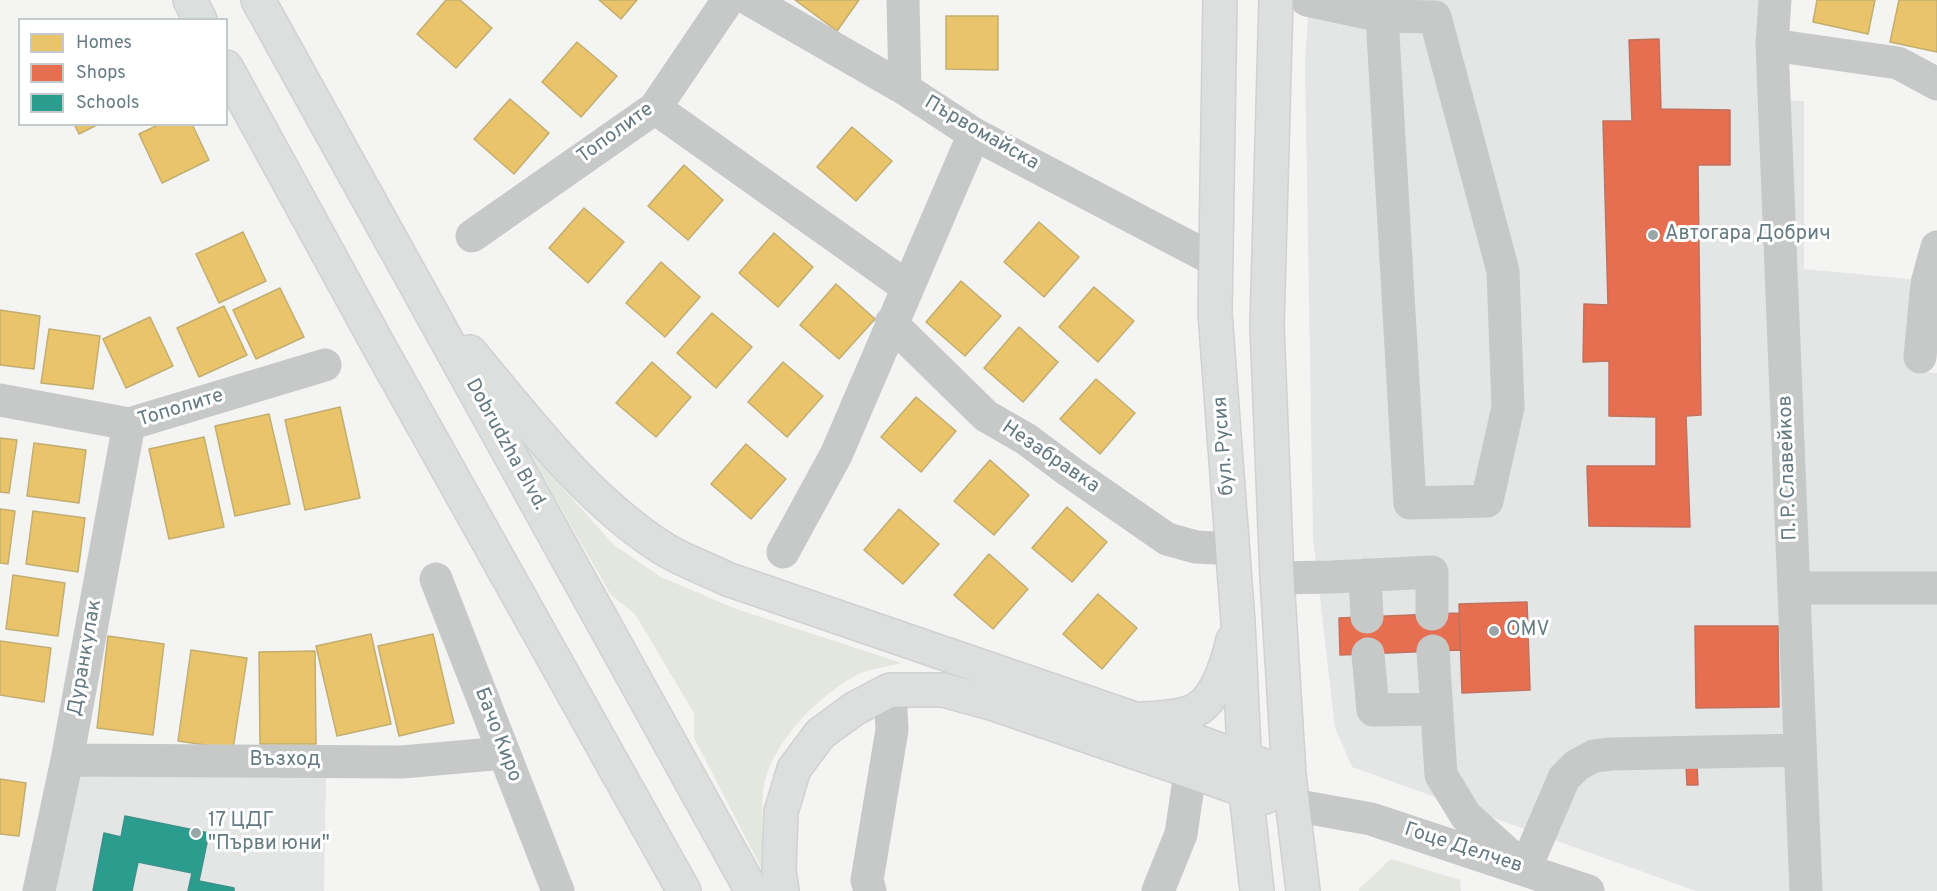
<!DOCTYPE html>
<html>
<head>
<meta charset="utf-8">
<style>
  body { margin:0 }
  #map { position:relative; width:1937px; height:891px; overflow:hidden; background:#f4f4f3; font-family:Overpass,sans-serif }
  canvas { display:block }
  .legend { position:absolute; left:18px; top:18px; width:210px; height:108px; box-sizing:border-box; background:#fff; border:2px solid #c2cacd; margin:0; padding:8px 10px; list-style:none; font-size:18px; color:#667a81 }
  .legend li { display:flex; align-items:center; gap:12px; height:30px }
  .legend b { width:30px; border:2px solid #c2cacd }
</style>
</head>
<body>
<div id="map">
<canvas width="1937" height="891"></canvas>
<ul class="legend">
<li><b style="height:16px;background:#e9c46a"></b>Homes</li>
<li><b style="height:16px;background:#e76f51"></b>Shops</li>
<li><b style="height:16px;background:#2a9d8f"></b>Schools</li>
</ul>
</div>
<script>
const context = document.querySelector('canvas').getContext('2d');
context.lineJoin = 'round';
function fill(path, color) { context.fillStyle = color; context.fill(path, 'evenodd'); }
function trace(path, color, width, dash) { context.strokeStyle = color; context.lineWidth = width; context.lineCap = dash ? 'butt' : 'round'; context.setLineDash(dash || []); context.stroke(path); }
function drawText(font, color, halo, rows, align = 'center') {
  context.font = font + ' Overpass,sans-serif'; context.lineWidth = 6; context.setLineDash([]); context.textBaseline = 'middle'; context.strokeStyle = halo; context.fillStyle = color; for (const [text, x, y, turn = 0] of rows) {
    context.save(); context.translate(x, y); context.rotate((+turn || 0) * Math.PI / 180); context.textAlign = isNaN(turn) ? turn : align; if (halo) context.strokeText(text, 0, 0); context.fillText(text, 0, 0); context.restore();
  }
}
fill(new Path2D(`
  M1309 0H1761L1756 51 1758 100 1804 101V269L1910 279V370L1937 373V891H1696L1352 767 1335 728 1313 538 1305 64Z
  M81 771 326 774 324 891H54Z`), '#e4e5e5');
fill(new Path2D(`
  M525 446 614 545 661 577 736 609 902 663C888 667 870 668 857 675 818 695 766 748 763 794 761 820 764 847 764 873L694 738V713L635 614 611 595Z
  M1391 859 1460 880 1461 891H1359V889Z`), '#e4e6e0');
const homes = new Path2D(`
  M446 0H460L492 28 456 68 417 34Z
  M599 0H637L621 19Z
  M795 0H859L837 31Z
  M1817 0H1875L1868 34 1813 22Z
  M1899 0H1937V52L1890 42Z
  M946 16H998V70L946 69Z
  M577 42 617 76 581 117 542 82Z
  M510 99 549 133 514 174 474 139Z
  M74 124H99L79 134Z
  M160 124H192L209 160 162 183 139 134Z
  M852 127 892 161 856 201 817 167Z
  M684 165 723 200 688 240 648 206Z
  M584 208 624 242 588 283 549 248Z
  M1039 222 1079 257 1044 297 1004 262Z
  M243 232 266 281 219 303 196 254Z
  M774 233 813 267 778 307 739 273Z
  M661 262 700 297 665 337 626 303Z
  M961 281 1001 316 965 356 926 322Z
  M836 284 875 319 839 359 800 325Z
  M1094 287 1134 321 1098 362 1059 327Z
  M280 288 304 337 256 359 233 310Z
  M224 306 247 355 199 377 177 328Z
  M0 310 40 316 34 369 0 365Z
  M712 313 752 347 716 388 677 353Z
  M150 317 173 366 126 388 103 339Z
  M1019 327 1058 362 1023 402 984 368Z
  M49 329 100 336 93 389 41 383Z
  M652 362 691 397 656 437 616 403Z
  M783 362 823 396 787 437 748 402Z
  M1096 379 1135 413 1100 454 1060 419Z
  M916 397 956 431 921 472 881 437Z
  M340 407 360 498 305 510 285 420Z
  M269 414 290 504 235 516 215 426Z
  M204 437 224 527 169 539 149 449Z
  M0 438 17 440 9 493 0 492Z
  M34 443 86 450 79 503 27 496Z
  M746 444 786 479 751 519 711 484Z
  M990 460 1029 495 994 535 954 501Z
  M1067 507 1107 542 1072 582 1032 548Z
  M0 509 15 511 8 564 0 563Z
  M899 509 939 544 903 584 864 550Z
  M33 511 85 518 78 572 26 564Z
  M989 554 1028 589 993 629 954 595Z
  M13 575 65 583 58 636 6 629Z
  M1098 594 1137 628 1102 669 1063 634Z
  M371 634 391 724 337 736 316 646Z
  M433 634 454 723 399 736 378 646Z
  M108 636 164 644 153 735 97 728Z
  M0 641 51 648 44 702 0 695Z
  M191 650 247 658 233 749 178 741Z
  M315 651 316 744H260L259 652Z
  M0 779 26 783 19 836 0 834Z`);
fill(homes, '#e9c46a');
trace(homes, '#c2ae71', 1.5);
const shops = new Path2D(`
  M1659 39 1661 109 1730 110V165H1698L1701 415 1686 416 1690 527 1589 526 1587 466H1656V417L1609 416V361L1583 362 1584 304 1608 305 1603 121H1632L1629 40Z
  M1527 602 1530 690 1462 693 1459 604Z
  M1459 613 1460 650 1340 655 1339 618Z
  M1695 626H1778L1779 707 1696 708Z
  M1686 766H1697L1698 785H1687Z`);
fill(shops, '#e76f51');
trace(shops, '#c0725f', 1.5);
const schools = new Path2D(`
  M125 816 209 833 199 881 234 888V891H188L192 873 138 862 132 891H93L104 833 121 837Z`);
fill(schools, '#2a9d8f');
trace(schools, '#3c928b', 1.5);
const major = new Path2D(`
  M190 0 200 20
  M258 0 752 891
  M1220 0 1215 313 1238 622 1246 792 1257 891
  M1276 0 1267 326 1277 578 1289 775 1303 891
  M226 67 376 341 684 891
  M470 352C528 421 584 497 661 547 681 560 705 568 727 579L1135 719 1289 775
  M1143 719C1160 718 1185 718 1199 708 1218 695 1228 661 1233 640
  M782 891 779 870 781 812 794 769 820 734 854 709 890 690H943L994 704 1265 797`);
trace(major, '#d0d1d1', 36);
trace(new Path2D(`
  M750 0 905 89 974 134 1216 261
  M903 0 905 89
  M1307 0 1382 16 1435 17 1503 271 1508 407 1487 501 1410 503 1382 16
  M1775 0 1772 45 1806 891
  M1772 45 1898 63 1937 84
  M655 108 907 287
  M472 236 655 108 728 0
  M891 323 986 416 1026 439 1069 471 1167 539 1196 547 1233 549
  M1920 357 1927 283 1937 247
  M0 400 129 424 325 365
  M783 552 836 455 974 134
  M1365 575 1367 617
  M1277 578 1332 577 1432 572V614
  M436 579 558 891
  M1794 588H1937
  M1433 651 1441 775 1466 816 1525 869 1564 778 1577 765 1594 756 1611 754 1800 750
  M1368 654 1373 710 1435 709
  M67 760 402 762 504 753
  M1293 805 1371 819 1588 891
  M39 891 67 760 129 424
  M870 891 867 880 892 730 890 690
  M1158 891 1181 834 1190 773`), '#c7c9c8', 33);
trace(major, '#dddede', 33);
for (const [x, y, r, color] of [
  [1653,235,6,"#98a5a9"],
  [1494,631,6,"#98a5a9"],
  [196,833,6,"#98a5a9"]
]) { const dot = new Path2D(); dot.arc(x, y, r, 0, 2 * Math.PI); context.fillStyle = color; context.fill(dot); trace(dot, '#fff', 2); }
drawText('20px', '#667a81', '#fff', [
  ["Тополите",616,134,-36],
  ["Първомайска",981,134,30],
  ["Тополите",181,409,-17],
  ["Dobrudzha Blvd.",505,445,61],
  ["бул. Русия",1225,446,-94],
  ["Незабравка",1050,458,34],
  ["П. Р. Славейков",1789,468,-92],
  ["Дуранкулак",86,658,-80],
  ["Бачо Киро",497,735,69],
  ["Възход",285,761],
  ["Гоце Делчев",1463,849,18]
]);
drawText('20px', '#667a81', '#fff', [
  ["Автогара Добрич",1665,235],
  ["OMV",1506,631],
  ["17 ЦДГ",208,822],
  ["\"Първи юни\"",208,845]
], 'left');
</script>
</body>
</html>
